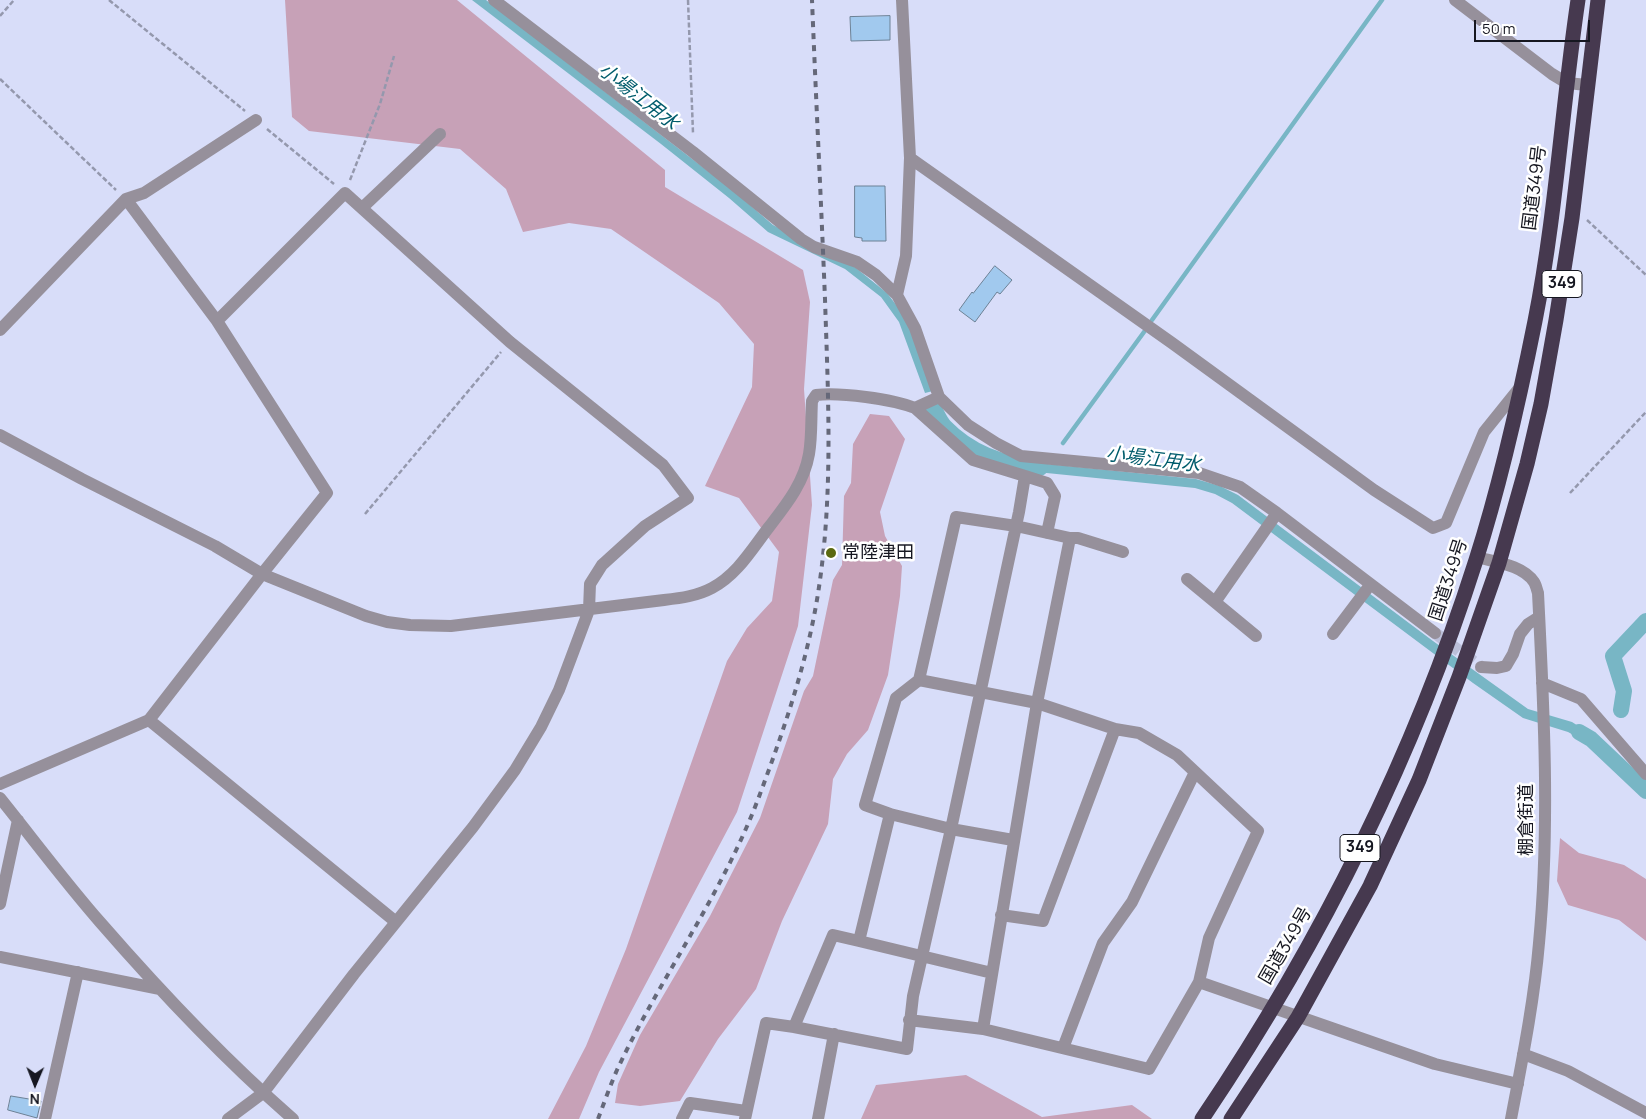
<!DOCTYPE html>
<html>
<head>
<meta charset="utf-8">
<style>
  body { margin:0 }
  #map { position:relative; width:1646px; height:1119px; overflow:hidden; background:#d8ddf9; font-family:Manrope,sans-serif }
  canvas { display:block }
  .north { position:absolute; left:10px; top:1059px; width:50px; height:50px; -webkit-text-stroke:4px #fff; paint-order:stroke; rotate:181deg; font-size:14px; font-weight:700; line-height:20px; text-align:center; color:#161721 }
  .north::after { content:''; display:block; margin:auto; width:18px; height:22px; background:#161721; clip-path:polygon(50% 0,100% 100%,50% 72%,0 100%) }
  .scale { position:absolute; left:1474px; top:20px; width:116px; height:22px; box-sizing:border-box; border:2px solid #161721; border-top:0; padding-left:6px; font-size:15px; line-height:18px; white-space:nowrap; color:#161721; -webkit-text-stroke:4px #fff; paint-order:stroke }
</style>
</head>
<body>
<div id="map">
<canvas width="1646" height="1119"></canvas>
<div class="north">N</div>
<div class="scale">50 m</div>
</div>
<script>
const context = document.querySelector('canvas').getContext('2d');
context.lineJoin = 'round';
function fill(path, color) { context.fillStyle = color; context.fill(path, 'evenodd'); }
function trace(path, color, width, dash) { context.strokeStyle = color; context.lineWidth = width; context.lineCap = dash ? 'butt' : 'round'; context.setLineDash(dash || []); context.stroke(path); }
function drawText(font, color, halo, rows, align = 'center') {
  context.font = font + ' Manrope,"Noto Sans JP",sans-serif'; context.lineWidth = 5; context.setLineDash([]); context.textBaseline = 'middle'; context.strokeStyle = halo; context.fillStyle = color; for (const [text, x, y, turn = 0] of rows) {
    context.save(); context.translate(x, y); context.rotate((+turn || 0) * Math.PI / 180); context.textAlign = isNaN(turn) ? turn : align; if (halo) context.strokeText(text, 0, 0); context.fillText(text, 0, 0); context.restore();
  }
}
fill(new Path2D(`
  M285 0H457L665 170V187L803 270 810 302 804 389 812 505 798 626 737 812 599 1072 579 1119H548L586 1046 626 949 727 661 747 628 772 601 779 552 739 498 705 486 752 387 754 344 719 303 611 229 569 223 523 232 506 189 460 149 309 131 292 117Z
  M870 414 889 416 905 439 880 512 885 536 902 566 900 596 888 675 868 730 847 754 833 779 828 824 782 921 756 989 718 1039 680 1101 640 1106 615 1103 618 1084 640 1035 710 916 760 818 804 691 813 676 833 580 842 565 844 496 851 483 853 444Z
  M1560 838 1579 853 1624 865 1646 879V941L1619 920 1568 905 1557 881Z
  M966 1075 1042 1117 1132 1105 1152 1119H861L876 1085Z`), '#c7a1b7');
fill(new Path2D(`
  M472 0H486L735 192 773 225 851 264 887 293 907 319 933 391 925 393 899 322 881 297 845 269 768 232 729 198 661 144Z
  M1018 461 1196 479 1220 486 1238 495 1433 641 1528 709 1572 722 1600 740 1592 747 1588 743 1568 732 1523 718 1473 683 1232 503 1215 494 1195 488 1017 470Z`), '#78b6c5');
trace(new Path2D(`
  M1152 320 1382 0
  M1063 443 1144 332`), '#78b6c5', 4.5);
trace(new Path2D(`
  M933 407C937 414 940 422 945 427 971 454 1004 465 1040 468
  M1621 710 1624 691 1613 656 1646 621
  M1579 732 1591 739 1646 791`), '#78b6c5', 16);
const building = new Path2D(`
  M890 16V40L851 41 850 17Z
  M855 186H885L886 241H862V238L855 237Z
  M995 266 1012 280 1000 294 997 292 975 322 959 310 972 292 973 293Z
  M11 1096 41 1101 37 1118 8 1110Z`);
fill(building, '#a1c9ee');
trace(building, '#6c8195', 1);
trace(new Path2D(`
  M1435 633 1481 667`), '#bbbfd9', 12, [12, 6]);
trace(new Path2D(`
  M109 0 245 111
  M688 0 693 133
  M0 16 14 0
  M0 79 116 190
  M267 129 334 184
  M350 180 380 104 394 56
  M1587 220 1646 275
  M1570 493 1646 412
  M365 514 501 352`), '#9498ad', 2.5, [5, 2.5]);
trace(new Path2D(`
  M494 0 693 152 801 239 814 247 857 262 876 275 897 295 915 328 939 397 968 425 996 443 1021 456 1199 473 1240 487 1277 513 1435 633
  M1455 0 1552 74 1567 83 1587 85
  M910 158 1172 343 1374 490 1433 528 1446 523 1484 432 1521 386
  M362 208 440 134
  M897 295 906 256 910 158 902 0
  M217 321 345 193 510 342 663 465 688 498 645 526 602 565 590 584 589 610 559 690 541 727 515 770 473 827 354 974 263 1093 228 1119
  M0 330 126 199 144 193 256 120
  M0 435 82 479 215 546 262 574 366 616 387 622 410 625 451 626 664 600C681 598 697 596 712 588 737 575 752 549 769 527 786 505 804 483 809 454 812 437 811 418 812 401L816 395C840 392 892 399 915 408L939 397
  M1025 476 1047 483 1055 496 1047 533
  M1070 538H1078L1123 552
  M1477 557C1495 562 1523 565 1534 582 1536 585 1537 590 1538 593 1544 710 1550 827 1539 943 1534 1002 1522 1061 1511 1119
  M1187 579 1256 636
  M1215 602 1277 513
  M1333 634 1370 585
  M1481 667 1497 668 1506 666 1513 654 1520 634 1528 624 1539 617
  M1542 683 1581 699 1646 774
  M149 720 396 922
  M0 784 149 720 262 574 327 493 217 321 126 199
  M0 798C33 839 65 882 100 922 160 991 224 1059 293 1119
  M890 814 865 805 896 698 919 680
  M0 904 18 820
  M1001 915 1043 921 1115 729
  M859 941 992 973
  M0 957 160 989
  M1199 982 1435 1064 1518 1084
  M909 1020 983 1029 1149 1069 1199 982 1209 938 1258 831 1177 755 1139 733 1115 729 1037 703 919 680 956 517 1016 526 1070 538 1037 703 983 1029
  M794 1027 833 935 859 941 890 814 951 829 1013 840
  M1063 1048 1103 943 1132 902 1195 772
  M1523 1054 1568 1071 1646 1113
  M45 1119 78 972
  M682 1119 690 1103 746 1111
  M745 1119 766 1023 794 1027 907 1049 913 996 951 829 1019 512 1025 476 973 460 915 408
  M818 1119 834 1034`), '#96909b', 12);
trace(new Path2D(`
  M1202 1119C1318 947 1413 758 1476 560 1501 482 1519 401 1535 321 1556 215 1562 107 1578 0
  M1231 1119 1298 1017 1370 886 1419 780 1459 677 1499 563 1527 464 1541 404 1556 320 1572 218 1598 0`), '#46394f', 15);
trace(new Path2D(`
  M598 1119C604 1103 610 1086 617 1070 661 976 724 892 760 794 786 724 810 654 820 580 833 487 828 393 825 299 821 199 816 100 812 0`), '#656879', 4, [6, 6]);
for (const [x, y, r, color] of [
  [831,553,6,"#5b6911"]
]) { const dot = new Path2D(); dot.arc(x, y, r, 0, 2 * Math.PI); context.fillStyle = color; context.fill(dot); trace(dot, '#fff', 2); }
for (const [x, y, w] of [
  [1562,284,40],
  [1360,848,40]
]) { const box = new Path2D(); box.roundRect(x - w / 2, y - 13.5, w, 27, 4); context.fillStyle = '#fff'; context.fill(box); trace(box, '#161721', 1); }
drawText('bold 16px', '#161721', null, [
  ["349",1562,284],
  ["349",1360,848]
]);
drawText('18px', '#161721', '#fff', [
  ["国道349号",1535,188,-83],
  ["国道349号",1449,580,-72],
  ["棚倉街道",1527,820,-90],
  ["国道349号",1286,946,-60]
]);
drawText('18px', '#161721', '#fff', [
  ["常陸津田",842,553]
], 'left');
drawText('italic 19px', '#005c6c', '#fff', [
  ["小場江用水",638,97,38],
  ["小場江用水",1153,460,7]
]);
</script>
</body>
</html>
